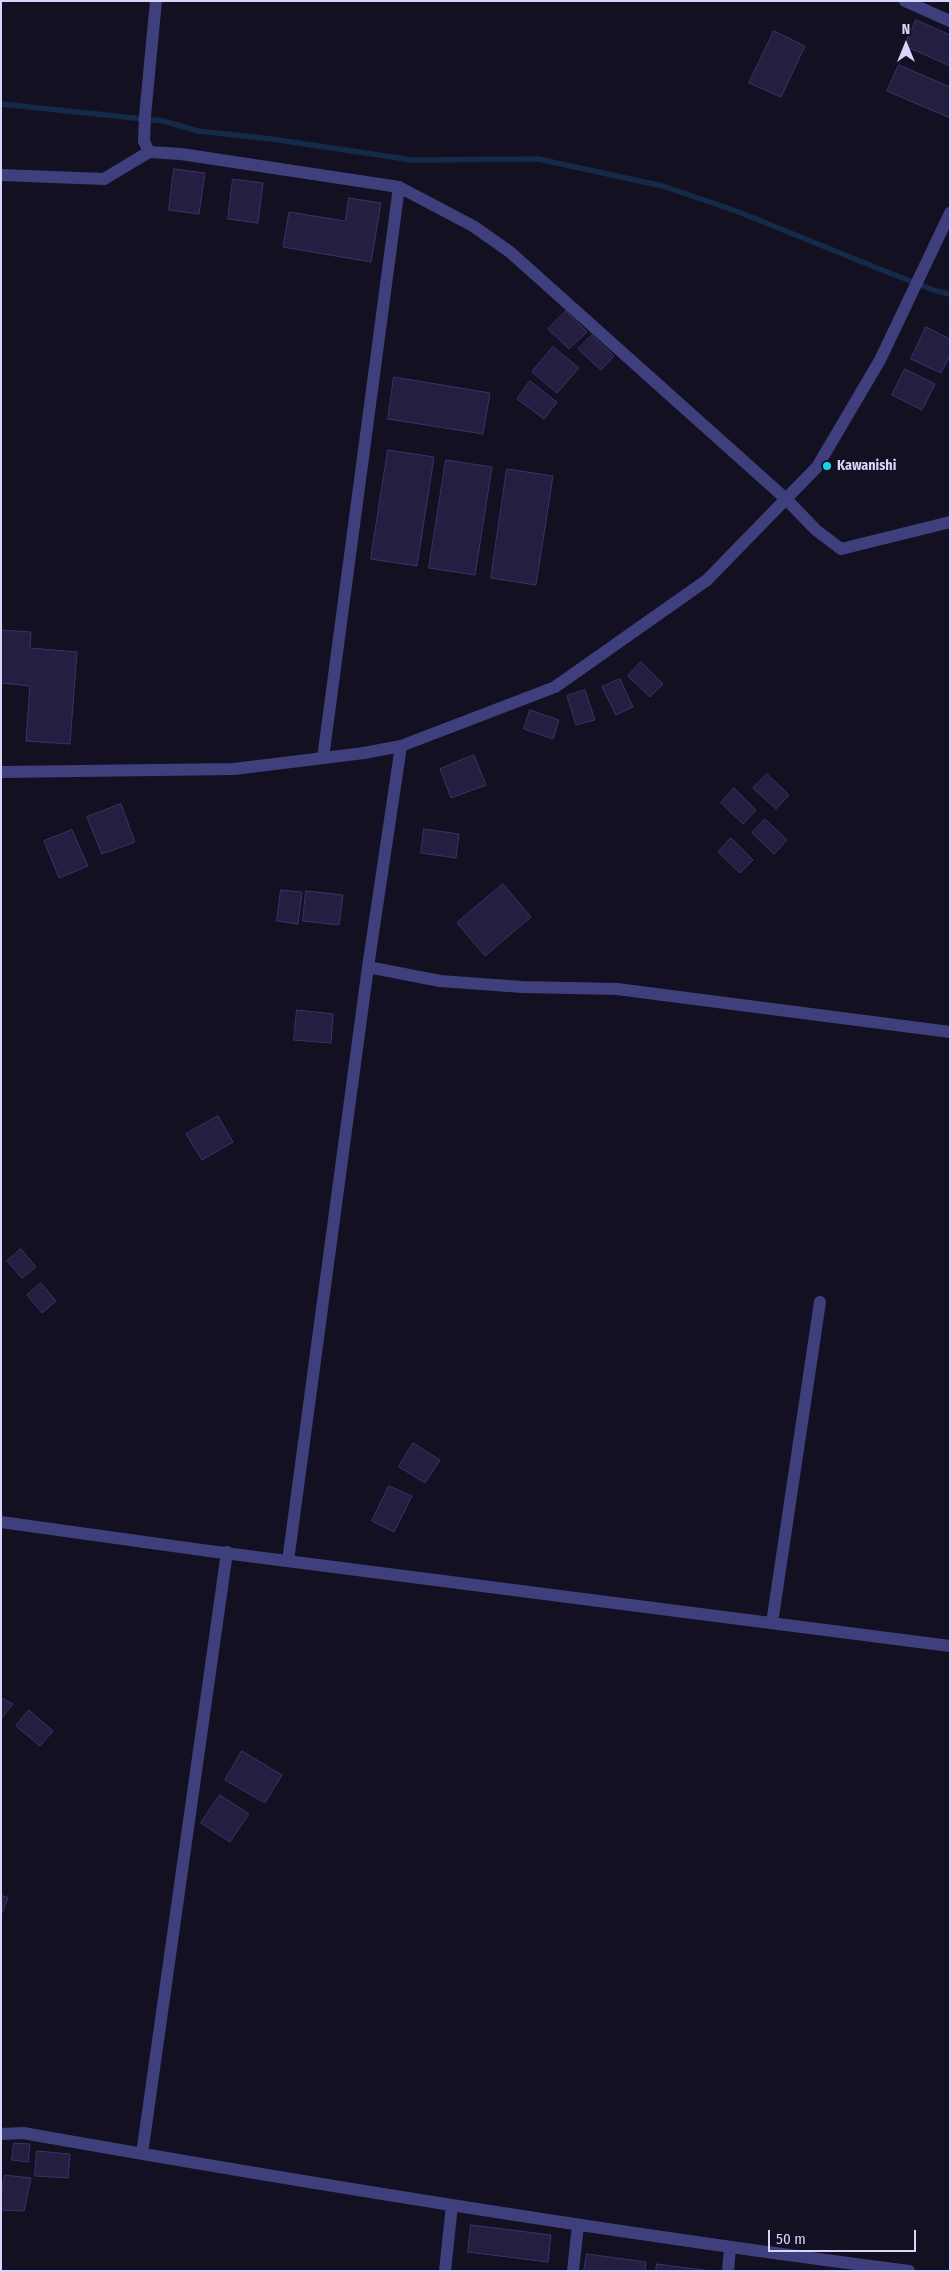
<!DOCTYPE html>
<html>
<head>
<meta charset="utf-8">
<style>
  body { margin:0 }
  #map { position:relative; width:951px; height:2272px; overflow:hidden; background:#131022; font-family:"Fira Sans Condensed",sans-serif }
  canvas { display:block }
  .frame { position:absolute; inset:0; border:2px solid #d8d5fb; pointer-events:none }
  .north { position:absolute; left:881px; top:20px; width:50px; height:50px; -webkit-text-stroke:4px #131022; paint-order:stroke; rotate:0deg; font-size:14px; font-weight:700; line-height:20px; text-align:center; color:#d8d5fb }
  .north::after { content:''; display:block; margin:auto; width:18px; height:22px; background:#d8d5fb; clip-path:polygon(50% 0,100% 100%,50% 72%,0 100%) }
  .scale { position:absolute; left:768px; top:2230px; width:148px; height:22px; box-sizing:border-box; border:2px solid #d8d5fb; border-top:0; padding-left:6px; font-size:15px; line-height:18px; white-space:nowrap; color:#d8d5fb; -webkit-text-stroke:4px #131022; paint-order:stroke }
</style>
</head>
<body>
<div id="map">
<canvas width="951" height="2272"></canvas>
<div class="frame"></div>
<div class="north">N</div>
<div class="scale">50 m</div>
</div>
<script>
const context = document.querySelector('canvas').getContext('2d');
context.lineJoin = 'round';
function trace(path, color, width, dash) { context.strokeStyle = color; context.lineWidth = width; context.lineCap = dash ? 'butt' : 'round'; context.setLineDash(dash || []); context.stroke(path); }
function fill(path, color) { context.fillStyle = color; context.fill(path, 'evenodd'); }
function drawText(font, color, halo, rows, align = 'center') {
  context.font = font + ' "Fira Sans Condensed",sans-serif'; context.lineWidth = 4.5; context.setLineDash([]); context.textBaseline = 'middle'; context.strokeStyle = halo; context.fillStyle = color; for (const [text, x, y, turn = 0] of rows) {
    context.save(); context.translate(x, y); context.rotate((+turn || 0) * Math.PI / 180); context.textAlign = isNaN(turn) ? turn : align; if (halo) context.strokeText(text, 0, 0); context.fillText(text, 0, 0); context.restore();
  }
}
trace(new Path2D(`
  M1 104 163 121 198 131 272 139 412 160 538 159 663 186 739 212 877 268 936 291 950 294`), '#142a48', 5.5);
const building = new Path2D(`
  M916 20 950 35V66L905 46Z
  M774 31 805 46 781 97 749 83Z
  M899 65 950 87V118L887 91Z
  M174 169 205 173 199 214 169 210Z
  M233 179 263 183 258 223 228 219Z
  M349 198 381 203 371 262 283 247 289 212 345 221Z
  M566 311 587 332 569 349 548 329Z
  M926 327 950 339V355L941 373 911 359Z
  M592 335 614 356 601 370 578 349Z
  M553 347 579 368 557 393 532 372Z
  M905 369 935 384 922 410 892 395Z
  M394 377 490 393 483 434 388 419Z
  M530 381 557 402 544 419 517 399Z
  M388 450 434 457 417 566 371 559Z
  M446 460 492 467 475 575 429 568Z
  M507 469 553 476 536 585 491 578Z
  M1 630 31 632 30 648 77 652 70 744 26 741 30 686 1 683Z
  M641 662 663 684 650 697 628 676Z
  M620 679 633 707 616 715 602 687Z
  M585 690 595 720 576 725 567 696Z
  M530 710 559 720 553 739 524 729Z
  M474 755 486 785 451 798 440 769Z
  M767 774 789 795 776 809 753 788Z
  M734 788 756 810 743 824 721 803Z
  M121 804 135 842 102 854 87 817Z
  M765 819 787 840 774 854 752 833Z
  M424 829 459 834 456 858 421 853Z
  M72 830 88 866 59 878 44 841Z
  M731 838 753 860 740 873 718 852Z
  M503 884 531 917 485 956 457 923Z
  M281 890 302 892 298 924 277 921Z
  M306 891 343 895 339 925 303 921Z
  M297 1010 333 1014 331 1043 294 1040Z
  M218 1116 233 1142 202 1160 186 1134Z
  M21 1249 36 1267 22 1278 7 1261Z
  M41 1283 56 1301 42 1313 27 1295Z
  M413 1443 440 1460 425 1483 399 1467Z
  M389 1486 412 1496 394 1532 372 1521Z
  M1 1698 13 1704 1 1719Z
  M29 1710 53 1731 40 1746 16 1726Z
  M242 1751 282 1775 265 1803 225 1780Z
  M220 1795 249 1814 230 1842 201 1823Z
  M1 1895 8 1898 1 1915Z
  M14 2143 30 2144 28 2162 12 2160Z
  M37 2151 70 2154 68 2178 35 2176Z
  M5 2175 31 2178 24 2211 1 2210V2195Z
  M471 2225 551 2235 548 2262 468 2252Z
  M587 2254 646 2262 645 2271H584Z
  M657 2264 711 2271H656Z`);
fill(building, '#241e41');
trace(building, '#3c326b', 1);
trace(new Path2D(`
  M905 1 950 21
  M149 152 144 141 145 116 156 1
  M1 175 104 179 149 152 181 154 399 187 473 226 510 252 786 499 816 530 841 549 950 522
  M323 758 399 187
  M1 772 234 769 364 753 401 746 555 687 707 580 817 467 880 360 950 213
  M368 967 440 981 522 987 617 989 950 1032
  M1 1522 209 1551 950 1646
  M288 1561 368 967 401 746
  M772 1623 820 1302
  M1 2134 23 2133C317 2185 612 2233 909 2271
  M142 2154 227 1552
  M445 2271 452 2205
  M573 2271 578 2225
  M728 2271 730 2248`), '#403f7d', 12);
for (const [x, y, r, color] of [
  [827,466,5,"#15d8e7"]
]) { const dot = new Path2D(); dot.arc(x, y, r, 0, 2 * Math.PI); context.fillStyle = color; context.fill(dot); trace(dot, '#131022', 2); }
drawText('bold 14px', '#d8d5fb', '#131022', [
  ["Kawanishi",837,466]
], 'left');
</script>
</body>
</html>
